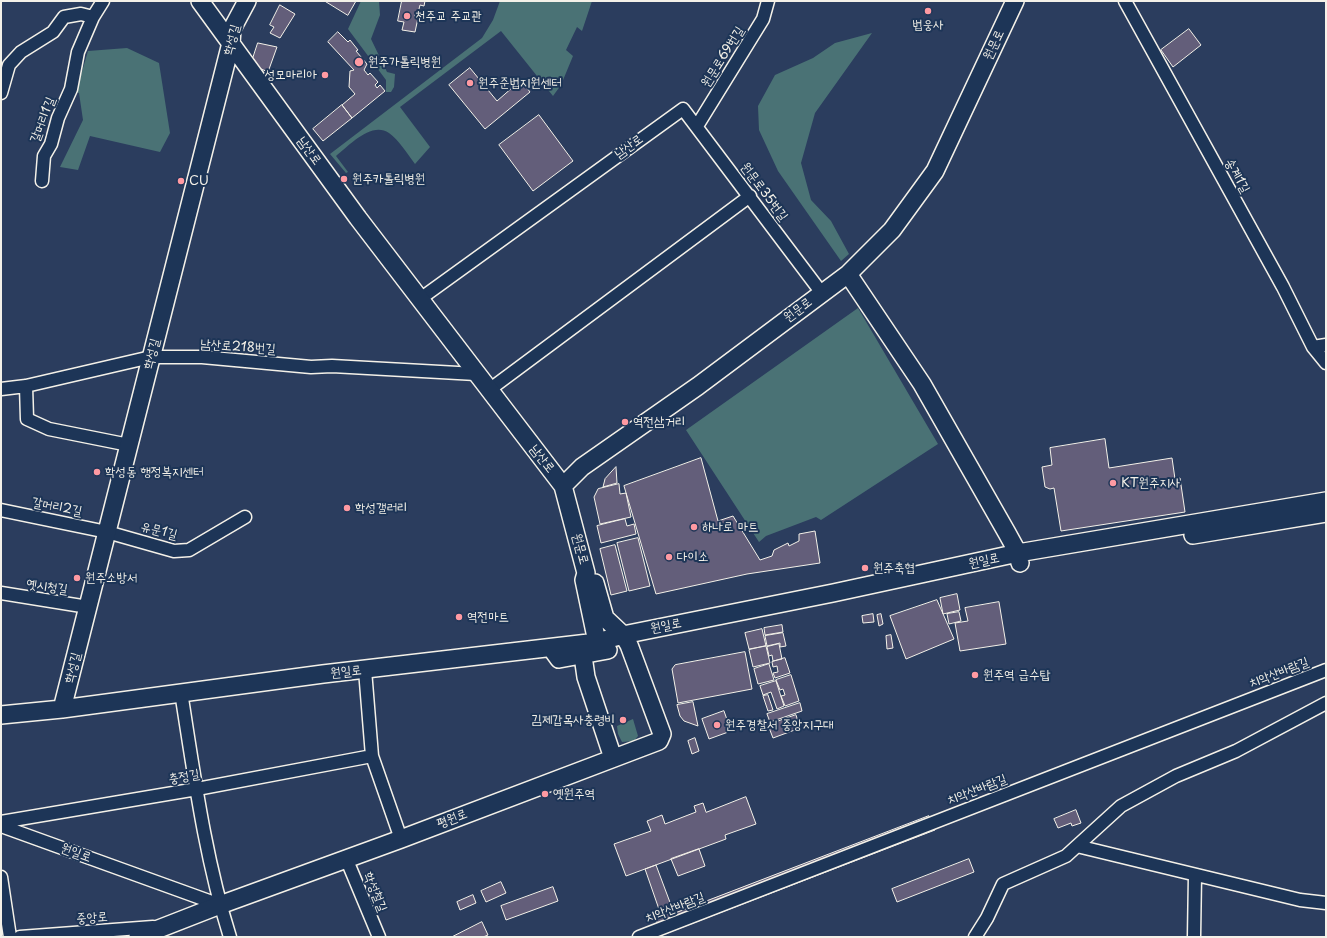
<!DOCTYPE html>
<html>
<head>
<meta charset="utf-8">
<style>
  body { margin:0 }
  #map { position:relative; width:1327px; height:938px; overflow:hidden; background:#2b3d5e; font-family:"Playpen Sans",sans-serif }
  canvas { display:block }
  .frame { position:absolute; inset:0; border:2px solid #f4f1e8; pointer-events:none }
</style>
</head>
<body>
<div id="map">
<canvas width="1327" height="938"></canvas>
<div class="frame"></div>
</div>
<script>
const context = document.querySelector('canvas').getContext('2d');
context.lineJoin = 'round';
function fill(path, color) { context.fillStyle = color; context.fill(path, 'evenodd'); }
function trace(path, color, width, dash) { context.strokeStyle = color; context.lineWidth = width; context.lineCap = dash ? 'butt' : 'round'; context.setLineDash(dash || []); context.stroke(path); }
function drawText(font, color, halo, rows, align = 'center') {
  context.font = font + ' "Playpen Sans","Poor Story",sans-serif'; context.lineWidth = 4; context.setLineDash([]); context.textBaseline = 'middle'; context.strokeStyle = halo; context.fillStyle = color; for (const [text, x, y, turn = 0] of rows) {
    context.save(); context.translate(x, y); context.rotate((+turn || 0) * Math.PI / 180); context.textAlign = isNaN(turn) ? turn : align; if (halo) context.strokeText(text, 0, 0); context.fillText(text, 0, 0); context.restore();
  }
}
fill(new Path2D(`
  M361 1H379L380 15 371 39 387 72 395 74 394 87 391 92H386V80L348 29Z
  M500 1H592L582 31 577 27 566 50 573 56 561 85 553 96 501 31 400 107 430 147 415 164C408 155 399 140 389 133 371 121 349 146 336 156L348 172 346 173 330 154 482 38 493 20Z
  M872 33 815 113 801 163 811 200 831 221 849 254 841 261 778 171 759 130 758 106 775 75 813 58 835 43Z
  M127 48 159 63 170 133 160 152 90 136 78 170 60 167 83 120 79 93 76 92 88 51Z
  M858 308 938 444 821 520 816 517 766 536 759 542 686 430Z
  M633 719 638 736 634 741 622 742 618 734 617 726Z`), '#4a7275');
const building = new Path2D(`
  M325 1H356L348 15Z
  M402 1H425L424 6 420 5 418 13H415V18H418L415 32 402 30 404 22 398 21Z
  M280 5 295 14 280 38 270 33 274 27 270 25Z
  M1189 29 1201 45 1173 67 1161 50Z
  M338 32 348 42 350 40 358 50 356 51 367 64 364 70 368 75 370 73 378 82 375 85 377 88 380 85 385 91 352 118 342 105 355 94 349 87 350 71 354 70 328 42Z
  M258 43 277 47 268 72 259 68 253 58Z
  M470 68 497 101 521 80 530 92 485 129 449 85Z
  M342 105 352 118 323 141 313 129Z
  M539 115 573 161 533 191 499 145Z
  M1105 439 1109 468 1172 458 1175 479 1180 478 1185 512 1061 531 1054 488 1050 489 1045 487 1042 467 1052 465 1050 448Z
  M701 458 718 521 733 516 760 560 772 556 774 550 788 543 789 546 799 541V534L815 531 820 563 747 574 656 594 624 486Z
  M616 467 617 483 603 487 605 479Z
  M619 484 620 494 626 493 631 517 600 524 594 497 598 489Z
  M625 519 627 526 634 524 636 534 601 543 597 526Z
  M638 538 650 586 629 591 617 543Z
  M615 545 627 591 611 595 600 549Z
  M957 594 960 610 943 614 940 598Z
  M937 600 954 639 906 659 890 616Z
  M999 602 1006 644 960 651 955 623 968 621 965 608Z
  M959 612 961 621 949 624 947 614Z
  M873 614 874 622 863 623 862 616Z
  M881 614 883 624 879 626 877 615Z
  M782 625 783 632 765 635 764 628Z
  M762 629 766 646 749 649 745 633Z
  M783 633 786 646 780 647V643L767 646 765 636Z
  M891 635 893 648 887 649 886 636Z
  M779 644 782 659 773 661 772 655 769 656 767 647Z
  M766 646 770 663 753 667 749 650Z
  M745 652 752 689 678 703 672 669 675 665Z
  M785 658 790 673 775 678 773 673 778 672 777 666 773 667 772 662Z
  M769 664 774 680 758 684 754 669Z
  M791 675 799 701 785 706 781 696 785 695 783 689 780 690 776 680Z
  M776 681 784 706 777 709 771 692 763 695 760 686Z
  M768 695 773 710 768 711 763 696Z
  M693 702 698 726 684 721 680 716 677 705Z
  M800 703 802 711 770 722 767 714Z
  M724 711 731 731 709 739 702 719Z
  M796 715 800 728 773 738 768 725Z
  M695 738 699 751 692 754 688 741Z
  M746 797 756 824 725 835 726 839 626 876 614 844 651 831 647 821 662 815 665 824 696 812 694 806 703 803 706 812Z
  M1076 810 1081 823 1072 826 1071 823 1058 828 1054 819Z
  M929 816 935 830 662 935 655 917 661 915 645 869 656 865 674 913Z
  M699 849 705 866 678 876 671 859Z
  M969 859 974 872 897 902 892 889Z
  M501 882 506 893 486 902 481 891Z
  M553 887 558 901 506 920 501 906Z
  M473 895 476 903 460 910 457 902Z
  M482 922 488 935 483 937H452Z`);
fill(building, '#635e7a');
trace(building, '#f4f1e8', 1);
const street = new Path2D(`
  M1125 1 1283 287 1313 347 1326 363
  M1 93 9 65 21 52 53 32 64 17 81 14 93 17
  M697 126 763 19 768 1
  M42 181 44 156 51 144 58 118 71 89 78 52 93 17 103 1
  M420 299 683 109 821 292
  M1313 347 1326 345
  M26 386 27 419 49 429 129 445
  M1 389 26 386 151 357H202L311 367 332 366 476 374
  M489 390 750 196
  M1 510 107 532 174 551 189 550 245 517
  M1 593 88 607
  M365 670 372 756 401 839
  M181 692C194 774 205 858 230 937
  M1 822 197 789 372 756
  M1 826 220 905
  M1077 846 1300 900 1326 903
  M346 858 379 937
  M1 877 10 937
  M20 937 153 927
  M639 937 1326 670
  M975 937 987 918 1003 884 1066 856 1121 806 1176 776 1236 751 1326 703
  M1194 937 1195 875`);
const secondary = new Path2D(`
  M200 1 358 218 563 486 586 573 584 580 597 642
  M848 274 922 384 1007 533 1018 553 1020 563
  M563 486 582 467 698 386 848 274 892 230 935 171 1015 1
  M1193 535 1326 513
  M551 648 559 659 608 650
  M583 656 586 677 613 758
  M62 709 231 43 232 29 247 1
  M1 715 62 709 323 674 597 642 623 635 833 593 1018 553 1326 501
  M138 937 220 905 401 839 659 741 662 734 629 645 623 635 605 618 595 583`);
trace(street, '#f4f1e8', 15);
trace(secondary, '#f4f1e8', 20);
trace(street, '#1d3557', 12);
trace(secondary, '#1d3557', 17);
for (const [x, y, r, color] of [
  [928,11,4,"#ff9aa2"],
  [407,16,4,"#ff9aa2"],
  [359,62,5,"#ff9aa2"],
  [325,75,4,"#ff9aa2"],
  [470,83,4,"#ff9aa2"],
  [344,179,4,"#ff9aa2"],
  [181,181,4,"#ff9aa2"],
  [625,422,4,"#ff9aa2"],
  [97,472,4,"#ff9aa2"],
  [1113,483,4,"#ff9aa2"],
  [347,508,4,"#ff9aa2"],
  [694,527,4,"#ff9aa2"],
  [669,557,4,"#ff9aa2"],
  [865,568,4,"#ff9aa2"],
  [77,578,4,"#ff9aa2"],
  [459,617,4,"#ff9aa2"],
  [975,675,4,"#ff9aa2"],
  [623,720,4,"#ff9aa2"],
  [717,725,4,"#ff9aa2"],
  [545,794,4,"#ff9aa2"]
]) { const dot = new Path2D(); dot.arc(x, y, r, 0, 2 * Math.PI); context.fillStyle = color; context.fill(dot); trace(dot, '#1d3557', 1.5); }
drawText('13px', '#f4f1e8', '#1d3557', [
  ["천주교 주교관",415,16],
  ["법웅사",928,25,"center"],
  ["원주가톨릭병원",368,62],
  ["성모마리아",317,75,"right"],
  ["원주준법지원센터",478,83],
  ["원주카톨릭병원",352,179],
  ["CU",189,181],
  ["역전삼거리",633,422],
  ["학성동 행정복지센터",105,472],
  ["KT원주지사",1121,483],
  ["학성갤러리",355,508],
  ["하나로 마트",702,527],
  ["다이소",677,557],
  ["원주축협",873,568],
  ["원주소방서",85,578],
  ["역전마트",467,617],
  ["원주역 급수탑",983,675],
  ["김제갑목사충령비",615,720,"right"],
  ["원주경찰서 중앙지구대",725,725],
  ["옛원주역",553,794]
], 'left');
drawText('13px', '#f4f1e8', '#1d3557', [
  ["학성길",232,40,-75],
  ["원문로",994,45,-65],
  ["원문로69번길",723,57,-58],
  ["갈머리1길",43,120,-69],
  ["남산로",629,147,-36],
  ["남산로",309,151,54],
  ["송계1길",1237,176,61],
  ["원문로35번길",764,192,53],
  ["원문로",798,310,-37],
  ["남산로218번길",238,347,4],
  ["학성길",152,354,-76],
  ["남산로",542,459,52],
  ["갈머리2길",57,507,11],
  ["유문1길",159,531,14],
  ["원문로",580,549,75],
  ["원일로",984,561,-12],
  ["옛시청길",47,587,8],
  ["원일로",666,626,-11],
  ["학성길",73,668,-76],
  ["원일로",346,672,-6],
  ["치악산바람길",1279,673,-21],
  ["충정길",184,777,-10],
  ["치악산바람길",977,790,-21],
  ["평원로",452,819,-21],
  ["원일로",76,853,20],
  ["학성철길",375,892,68],
  ["치악산바람길",675,908,-21],
  ["중앙로",92,918,-4]
]);
</script>
</body>
</html>
